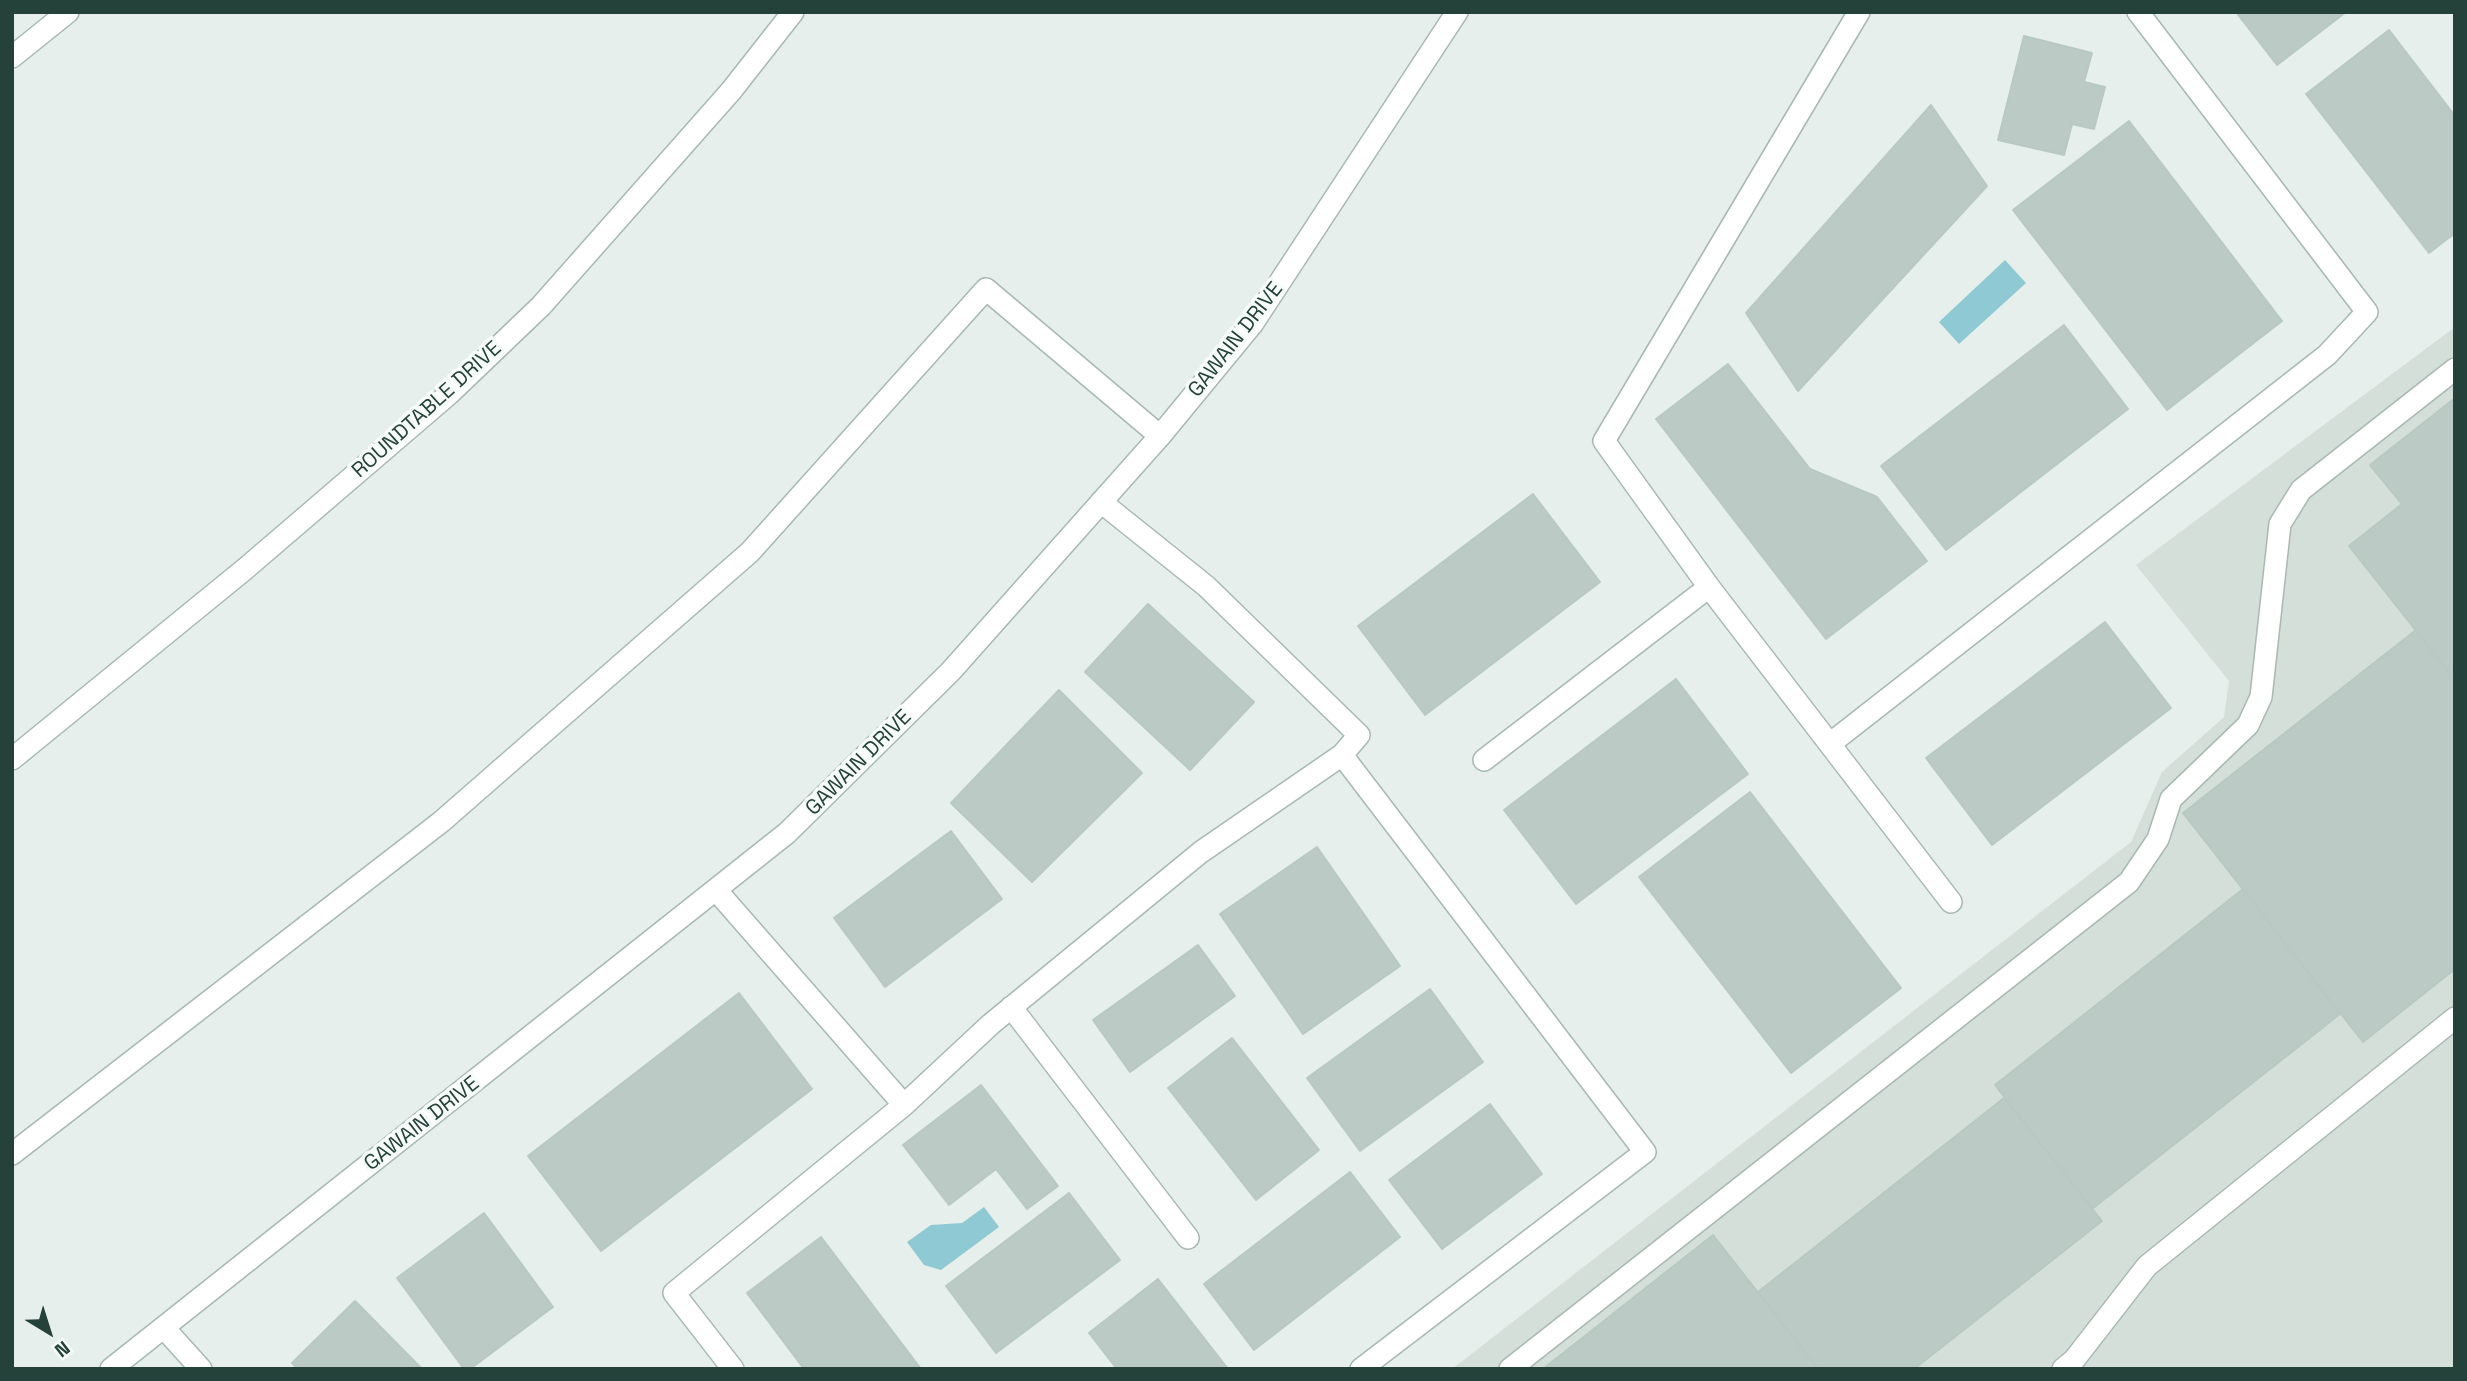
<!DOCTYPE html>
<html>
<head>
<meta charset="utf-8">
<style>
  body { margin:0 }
  #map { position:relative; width:2467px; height:1381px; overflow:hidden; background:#e6efeb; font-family:"Space Grotesk",sans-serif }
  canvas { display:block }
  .frame { position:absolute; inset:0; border:14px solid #24423a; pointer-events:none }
  .north { position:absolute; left:14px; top:1297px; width:70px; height:70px; -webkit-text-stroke:5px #f7fbf9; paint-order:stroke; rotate:142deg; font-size:19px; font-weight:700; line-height:28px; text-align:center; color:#24423a }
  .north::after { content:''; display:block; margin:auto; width:24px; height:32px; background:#24423a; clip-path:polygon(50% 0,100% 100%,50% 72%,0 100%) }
</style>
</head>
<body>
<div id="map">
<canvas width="2467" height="1381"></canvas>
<div class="frame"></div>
<div class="north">N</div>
</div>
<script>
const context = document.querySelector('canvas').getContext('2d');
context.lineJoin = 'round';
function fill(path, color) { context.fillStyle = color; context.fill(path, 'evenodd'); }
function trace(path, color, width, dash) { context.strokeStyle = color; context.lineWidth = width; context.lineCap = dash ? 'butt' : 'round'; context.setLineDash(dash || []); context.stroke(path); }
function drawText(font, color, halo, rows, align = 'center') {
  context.font = font + ' "Space Grotesk",sans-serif'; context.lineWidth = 7; context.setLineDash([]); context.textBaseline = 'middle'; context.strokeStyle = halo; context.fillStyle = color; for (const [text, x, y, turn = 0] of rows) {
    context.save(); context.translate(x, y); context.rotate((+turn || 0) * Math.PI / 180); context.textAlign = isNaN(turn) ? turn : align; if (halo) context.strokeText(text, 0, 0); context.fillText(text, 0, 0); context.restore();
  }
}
fill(new Path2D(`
  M2455 327V1369H1452L2131 842 2162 772 2224 717 2229 681 2136 565Z`), '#d4dfda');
fill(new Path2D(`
  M2005 260 2026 283 1959 344 1939 322Z
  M984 1207 999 1227 941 1270 924 1265 907 1242 931 1225 962 1223Z`), '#8ec9d4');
const building = new Path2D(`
  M2236 12H2346L2277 65Z
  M2389 30 2455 116V233L2429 253 2306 94Z
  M2024 36 2092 53 2084 82 2105 87 2094 129 2072 124 2064 155 1998 140Z
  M1931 105 1987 186 1798 391 1746 313Z
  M2129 121 2282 321 2167 410 2013 210Z
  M2064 325 2128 409 1946 550 1881 466Z
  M1728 364 1810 469 1877 497 1927 561 1826 639 1656 419Z
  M2455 398V680L2349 546 2402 504 2370 465Z
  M1533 494 1600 582 1425 715 1358 626Z
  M1148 604 1254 702 1190 770 1085 672Z
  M2105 622 2171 708 1992 845 1926 758Z
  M2416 630 2455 680V969L2363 1042 2183 813Z
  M1676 679 1748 774 1576 904 1504 810Z
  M1059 690 1142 773 1032 882 951 803Z
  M1750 792 1901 988 1791 1073 1639 877Z
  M951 831 1002 899 885 987 834 918Z
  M1317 847 1400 966 1303 1034 1220 914Z
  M2243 889 2340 1014 2092 1209 1995 1085Z
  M1198 945 1235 996 1130 1072 1093 1020Z
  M1430 989 1483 1062 1360 1151 1307 1078Z
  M739 993 812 1089 601 1251 528 1156Z
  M1232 1038 1319 1150 1256 1200 1168 1088Z
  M981 1085 1058 1186 1027 1209 996 1169 949 1205 903 1145Z
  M2004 1098 2102 1221 1914 1369H1818L1758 1292Z
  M1490 1104 1542 1174 1442 1249 1389 1180Z
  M1350 1172 1400 1237 1254 1350 1204 1284Z
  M1069 1193 1120 1260 996 1353 946 1286Z
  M484 1213 553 1307 470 1369H464L397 1278Z
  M1713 1235 1818 1369H1543Z
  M821 1237 921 1369H804L747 1293Z
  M1158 1279 1228 1369H1117L1089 1333Z
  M355 1301 422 1369H298L292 1363Z`);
fill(building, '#bbcac4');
trace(building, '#b8c9c2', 2);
const service = new Path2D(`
  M1859 12 1604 441 1709 587 1951 902
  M1101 502 1206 586 1359 735 1342 755
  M1831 743 2327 355 2367 312 2138 12
  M1484 760 1709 587
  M716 890 904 1105 674 1293 733 1369
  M1011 1007 1188 1238
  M904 1105 991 1024 1201 852 1342 755 1645 1152 1361 1369
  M12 1154 441 822 750 552 986 289 1160 436
  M164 1328 201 1369
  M1510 1369 2129 882 2158 839 2171 799 2248 725 2261 697 2280 524 2301 490 2455 369
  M2063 1369 2074 1360 2147 1266 2455 1018`);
const minor = new Path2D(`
  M12 57 68 12
  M12 759 245 569 449 394 541 306 731 91 793 12
  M111 1369 787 833 951 671 1160 436 1253 323 1457 12`);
trace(service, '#a8b8b2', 24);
trace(minor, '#a8b8b2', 24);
trace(service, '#fff', 21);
trace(minor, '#fff', 21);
drawText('21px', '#24423a', '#f7fbf9', [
  ["GAWAIN DRIVE",1236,340,-52],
  ["ROUNDTABLE DRIVE",427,410,-42],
  ["GAWAIN DRIVE",859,763,-45],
  ["GAWAIN DRIVE",422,1124,-38]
]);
</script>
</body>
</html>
